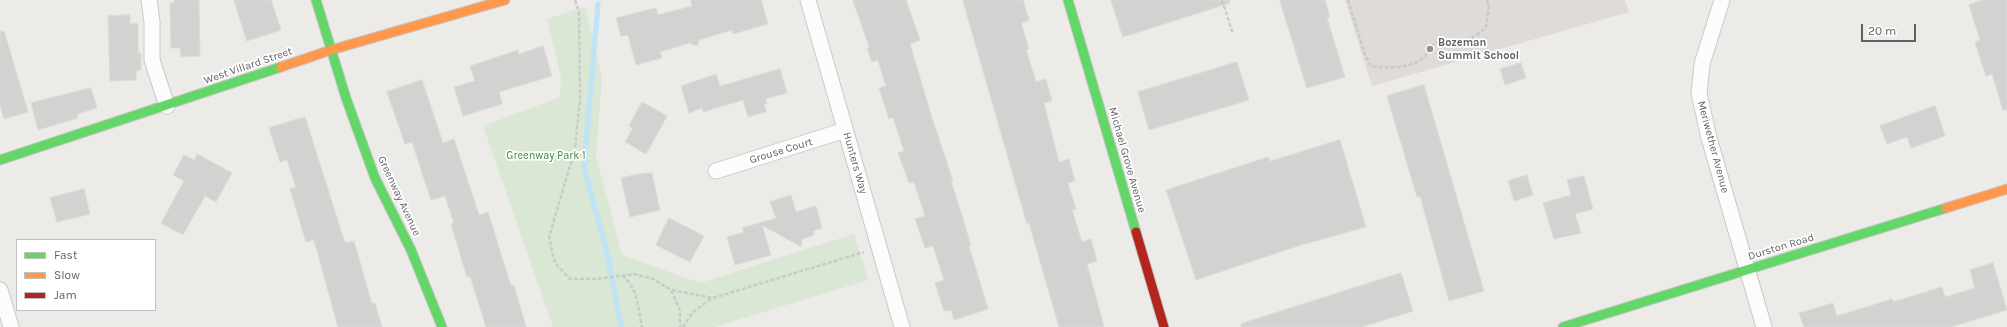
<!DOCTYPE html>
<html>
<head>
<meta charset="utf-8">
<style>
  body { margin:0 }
  #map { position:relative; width:2007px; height:327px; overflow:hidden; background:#edebe8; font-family:Karla,sans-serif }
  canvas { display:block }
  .legend { position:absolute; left:16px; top:239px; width:140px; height:72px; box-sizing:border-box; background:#fff; border:1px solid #bfc0c1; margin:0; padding:5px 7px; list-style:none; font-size:12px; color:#5e6265 }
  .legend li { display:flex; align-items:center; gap:8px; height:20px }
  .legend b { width:20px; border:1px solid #bfc0c1 }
  .scale { position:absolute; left:1861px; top:24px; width:55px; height:18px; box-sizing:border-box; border:2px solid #5e6265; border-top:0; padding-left:5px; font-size:12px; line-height:14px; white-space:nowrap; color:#5e6265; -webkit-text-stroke:3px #fff; paint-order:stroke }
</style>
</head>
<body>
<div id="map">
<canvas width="2007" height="327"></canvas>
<ul class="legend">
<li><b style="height:5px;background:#63d668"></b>Fast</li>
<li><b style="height:5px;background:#ff974d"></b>Slow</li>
<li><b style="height:5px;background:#b3261e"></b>Jam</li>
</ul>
<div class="scale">20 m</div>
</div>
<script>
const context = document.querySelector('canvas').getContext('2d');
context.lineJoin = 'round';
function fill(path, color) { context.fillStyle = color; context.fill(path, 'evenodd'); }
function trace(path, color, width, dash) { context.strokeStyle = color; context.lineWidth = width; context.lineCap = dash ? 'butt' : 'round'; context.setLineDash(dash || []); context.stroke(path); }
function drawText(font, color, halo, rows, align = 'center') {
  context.font = font + ' Karla,sans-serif'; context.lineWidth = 3.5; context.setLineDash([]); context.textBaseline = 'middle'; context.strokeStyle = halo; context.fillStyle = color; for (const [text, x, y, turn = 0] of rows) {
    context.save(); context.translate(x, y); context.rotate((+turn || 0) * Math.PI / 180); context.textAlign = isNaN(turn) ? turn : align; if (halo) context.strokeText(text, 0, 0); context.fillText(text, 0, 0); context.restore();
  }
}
fill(new Path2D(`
  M1345 0H1625L1629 12 1372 86Z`), '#dedbd8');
fill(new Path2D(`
  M585 7 602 77 596 156 622 255 700 283 854 234 868 280 715 327H553L483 126 560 97 561 78 547 19Z`), '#d9e7d4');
trace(new Path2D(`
  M598 4 584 167 608 257 621 327`), '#c0e4f4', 5.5);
const building = new Path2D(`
  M174 0H199L200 56 181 57 180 48H171L170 3H174Z
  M234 0H271L281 30 247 41Z
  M691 0H761L768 24 733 34 732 30 699 40 697 46 689 43 660 52 662 58 636 65 628 35 621 36 616 18 656 8 658 15 692 6Z
  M853 0H906L920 40 910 44 932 118 953 181H951L971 245 969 246 988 309 954 320 951 310 944 311 935 283 944 280 933 246 925 248 915 219 925 216 914 182 909 183 898 153 904 151 893 117 889 119 879 88 886 86 878 60 872 62 867 48 869 47Z
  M963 0H1023L1029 20 1021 23 1029 49 1026 50 1036 82 1046 79 1052 101 1044 103 1059 162 1069 159 1075 181 1068 183 1076 209 1072 210 1082 242 1091 239 1097 261 1087 264 1104 327H1059L1029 223H1027Z
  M1111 0H1229L1230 3 1123 37Z
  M1280 0H1325L1330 17 1327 18 1345 77 1307 88Z
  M1983 0H2007V110H2003L1992 74 1986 76 1975 42 1980 40 1969 5Z
  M130 15V24L138 23V53H141V70L136 71V80L110 81 108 16Z
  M4 31 28 112 4 119 0 105V32Z
  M543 46 552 76 499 92 502 104 463 116 454 87 475 81 470 66 518 50 519 54Z
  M1237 62 1249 100 1149 130 1138 92Z
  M1521 63 1526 78 1505 85 1500 69Z
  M780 69 787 93 765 99 767 103 764 104 766 112 748 117 743 100 703 112 702 108 689 113 681 86 716 74 720 86Z
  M422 80 443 143 454 139 479 215 488 212 511 286 514 285 526 327H486L470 276 467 277 451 224 454 223 445 196 431 200 412 142 405 144 387 92Z
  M1424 85 1484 291 1449 301 1420 196 1417 197 1387 96Z
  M91 88 97 108 77 114 78 118 38 130 31 103Z
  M642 102 667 116 646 154 625 142 633 128 629 126Z
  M1935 106 1945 136 1911 148 1907 137 1887 144 1880 126Z
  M305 117 345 243 354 241 372 304 375 303 382 327H338L314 240 306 242 290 189 296 187 287 160 280 162 269 128Z
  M1340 140 1366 227 1301 245 1196 280 1166 190 1268 157 1270 161Z
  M197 154 232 173 216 202 205 196 183 235 161 223 184 181 173 175 184 155 194 160Z
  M645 173H652L660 210 630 217 621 178Z
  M1527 175 1533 195 1514 201 1508 181Z
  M1584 176 1593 209 1575 214 1581 233 1554 239 1543 203 1571 195 1567 180Z
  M84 189 90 214 57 222 50 198Z
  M791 195 796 212 816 206 822 228 813 231 814 235 802 239 801 247 762 225 771 255 735 265 727 237 744 232 742 228 776 218 770 202Z
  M669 218 704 236 690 262 656 245Z
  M1993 263 2007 310 1951 327H1804L1799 313 1833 303 1837 316 1892 299 1893 302 1942 287 1945 297 1975 288 1970 270Z
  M1401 273 1413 311 1362 327H1242L1241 324Z`);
fill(building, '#d3d2d1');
trace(building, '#dcdad8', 1);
const street = new Path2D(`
  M149 0 152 22V60L167 106
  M808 0 902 327
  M1722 0 1702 64 1699 93 1709 138 1764 327
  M716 171 845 130
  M0 290 11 327`);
const fast = new Path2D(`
  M316 0 346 98 375 178 411 250 442 327
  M1068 0 1136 232
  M0 160 281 67
  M1563 327 1946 208`);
const slow = new Path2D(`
  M281 67 331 50 505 0
  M1946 208 2007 189`);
const jam = new Path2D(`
  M1136 232 1164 327`);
trace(street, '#c9c9c8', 17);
trace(fast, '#c7c8c7', 11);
trace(slow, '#c7c8c7', 11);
trace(jam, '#c7c8c7', 11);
trace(new Path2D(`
  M575 0 579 13 580 99 575 149 549 237 555 263 570 279H596L635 274 653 279 671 290 680 310V327
  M1222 0 1233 34
  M1348 0 1365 55 1371 66C1388 68 1407 69 1422 59 1428 55 1429 46 1436 43 1447 40 1450 42 1460 41 1471 40 1479 34 1486 27L1489 6 1487 0
  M622 276C638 286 638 310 642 327
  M672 290 713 298 864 252
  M683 327 693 312 712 298`), '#c7ccc9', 2.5, [4, 2]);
trace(street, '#fcfcfc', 15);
trace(fast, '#63d668', 9);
trace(slow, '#ff974d', 9);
trace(jam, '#b3261e', 9);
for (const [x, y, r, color] of [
  [1430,49,4,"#909293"]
]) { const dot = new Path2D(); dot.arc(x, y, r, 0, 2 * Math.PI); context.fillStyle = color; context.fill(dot); trace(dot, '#fff', 1.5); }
drawText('bold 11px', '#5e6265', '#fff', [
  ["Bozeman",1438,43],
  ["Summit School",1438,56]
], 'left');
drawText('11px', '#5e6265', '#fff', [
  ["West Villard Street",248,66,-19],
  ["Meriwether Avenue",1713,147,75],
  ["Grouse Court",781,151,-17],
  ["Michael Grove Avenue",1127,160,74],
  ["Hunters Way",855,163,74],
  ["Greenway Avenue",399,196,65],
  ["Durston Road",1781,247,-17]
]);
drawText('11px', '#42853c', '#fff', [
  ["Greenway Park 1",546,156]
]);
</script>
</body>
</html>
